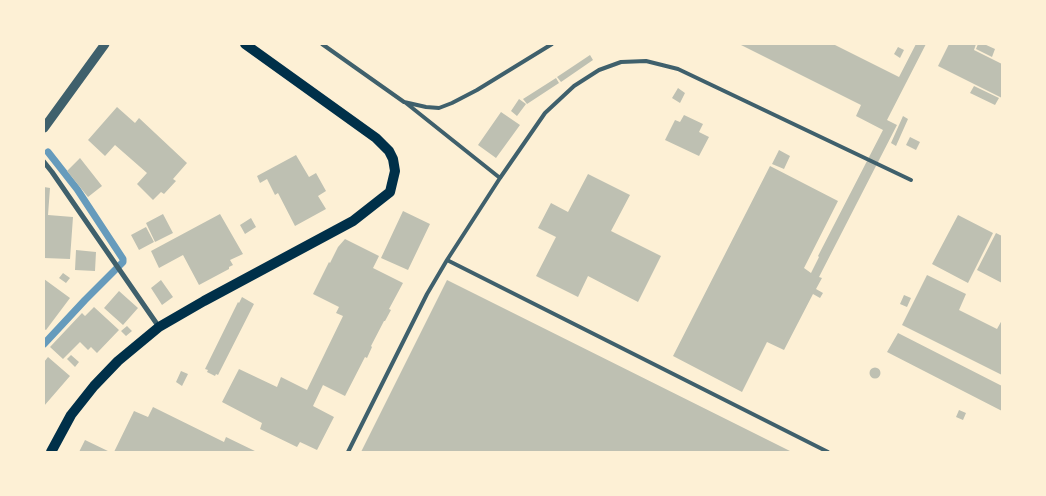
<!DOCTYPE html>
<html>
<head>
<meta charset="utf-8">
<style>
  body { margin:0 }
  #map { position:relative; width:1046px; height:496px; overflow:hidden; background:#fdf0d5; font-family:"Titillium Web",sans-serif }
  canvas { display:block }
  .frame { position:absolute; inset:0; border:45px solid #fdf0d5; pointer-events:none }
</style>
</head>
<body>
<div id="map">
<canvas width="1046" height="496"></canvas>
<div class="frame"></div>
</div>
<script>
const context = document.querySelector('canvas').getContext('2d');
context.lineJoin = 'round';
function trace(path, color, width, dash) { context.strokeStyle = color; context.lineWidth = width; context.lineCap = dash ? 'butt' : 'round'; context.setLineDash(dash || []); context.stroke(path); }
function fill(path, color) { context.fillStyle = color; context.fill(path, 'evenodd'); }
trace(new Path2D(`
  M44 344 85 300 123 262V259L77 189 48 152`), '#669bbc', 7);
fill(new Path2D(`
  M739 44H833L899 77 916 44H926L887 120 897 125 819 277 822 278 816 289 823 293 820 298 813 294 784 350 767 342 742 392 673 356 770 166 838 201 804 268 811 273 819 257 818 256 883 130 856 116 861 105Z
  M949 44H976L974 50 1002 64V98L938 66Z
  M978 44H984L995 49 992 57 976 49Z
  M898 47 904 50 900 58 894 54Z
  M590 55 593 60 561 82 557 77Z
  M556 78 559 83 527 104 523 99Z
  M974 86 999 98 995 105 970 93Z
  M678 88 685 93 680 103 672 98Z
  M519 99 526 104 517 116 511 111Z
  M117 107 135 123 139 118 187 163 173 179 176 181 164 194 161 192 153 200 137 184 147 173 115 145 105 156 88 140Z
  M501 112 520 125 496 158 478 145Z
  M684 115 703 124 699 132 709 137 699 156 665 140 675 120 680 122Z
  M903 116 908 119 896 146 891 143Z
  M910 137 920 142 916 150 906 145Z
  M779 150 790 156 784 169 772 164Z
  M296 155 309 177 316 173 326 191 318 196 326 209 295 226 278 193 275 195 267 179 260 183 257 176Z
  M80 158 102 186 88 197 67 171Z
  M588 174 630 195 611 231 661 256 638 302 588 276 578 297 536 276 556 237 538 228 551 203 568 212Z
  M44 187 50 188 48 215 73 217 70 259 44 258Z
  M403 211 430 224 408 270 381 258Z
  M163 214 173 233 155 242 146 223Z
  M220 214 243 254 230 260 233 265 229 267V269L199 285 183 255 159 268 151 251Z
  M958 215 993 233 968 283 932 264Z
  M251 218 256 227 245 234 240 225Z
  M146 227 154 242 139 250 131 235Z
  M996 233 1002 236V283L977 270Z
  M345 239 379 256 373 268 403 283 389 309 391 310 385 321H384L371 346 372 347 367 358 365 357 345 396 323 385 313 406 334 417 317 450 300 442 297 447 260 429 262 423 222 402 239 369 277 387 281 377 307 390 343 316 336 313 339 307 313 294 329 262 330 263 338 247Z
  M76 250 96 252 95 271 75 270Z
  M63 273 70 278 66 283 59 278Z
  M927 275 966 294 959 310 997 329 1002 320V375L902 325Z
  M44 279 70 298 46 330 44 329Z
  M161 280 173 297 162 305 151 288Z
  M447 280 792 452H361Z
  M119 291 138 308 123 325 104 308Z
  M904 295 911 298 907 307 900 304Z
  M242 297 254 304 218 375 216 374 215 376 207 372 208 370 205 369 238 302 239 303Z
  M94 307 119 330 97 353 91 347 88 350 80 342 63 359 50 347 82 313 85 316Z
  M127 326 132 331 126 336 121 331Z
  M898 333 1002 386V411L887 352Z
  M71 355 79 362 75 367 67 359Z
  M48 357 70 376 44 406V362Z
  M869.5 373a5.5 5.5 0 1 1 11 0a5.5 5.5 0 1 1-11 0Z
  M181 371 188 374 182 386 176 382Z
  M153 407 224 442 226 437 257 452H114L134 411 148 417Z
  M959 410 966 413 963 420 956 417Z
  M85 440 110 452H79Z`), '#bec0b2');
trace(new Path2D(`
  M322 44 404 102 426 107 439 108 452 103 477 90 552 44
  M406 103 500 178
  M447 260 828 452
  M348 452 427 294 447 260 500 178 545 113 574 86 599 70 621 62 646 61 678 69 911 180`), '#3f606c', 4);
trace(new Path2D(`
  M44 162 52 172 159 327`), '#3f606c', 5);
trace(new Path2D(`
  M44 128 105 44`), '#3f606c', 9);
trace(new Path2D(`
  M51 452 71 415 94 386 118 361 159 327 204 301 353 221 390 192 395 171 393 159 389 151 376 138 245 44`), '#003049', 10);
</script>
</body>
</html>
